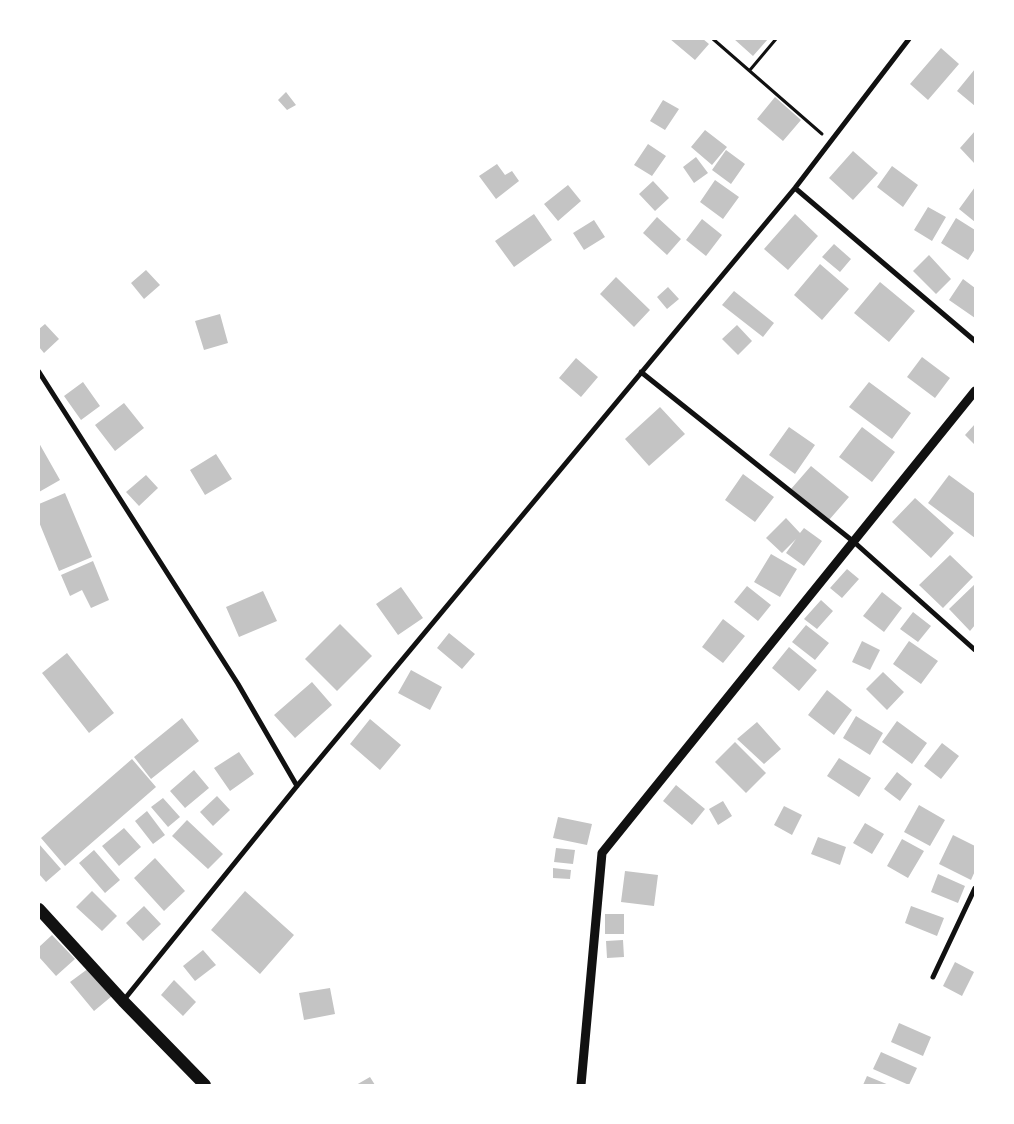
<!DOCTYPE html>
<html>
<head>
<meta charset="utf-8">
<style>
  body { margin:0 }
  #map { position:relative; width:1014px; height:1124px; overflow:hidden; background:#fff; font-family:Barlow,sans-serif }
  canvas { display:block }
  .frame { position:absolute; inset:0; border:40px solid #fff; pointer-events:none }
</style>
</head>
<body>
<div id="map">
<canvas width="1014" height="1124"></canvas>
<div class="frame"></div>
</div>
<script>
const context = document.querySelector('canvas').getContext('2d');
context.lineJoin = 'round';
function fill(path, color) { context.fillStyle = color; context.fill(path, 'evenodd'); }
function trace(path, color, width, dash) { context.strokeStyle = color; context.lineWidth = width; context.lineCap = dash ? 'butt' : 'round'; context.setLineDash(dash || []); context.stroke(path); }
fill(new Path2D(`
  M670 39H703L709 44 695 60Z
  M734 39H768L753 56Z
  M941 48 959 64 928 100 910 84Z
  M975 69V106L957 91Z
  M286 92 296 105 287 110 278 100Z
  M775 97 801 120 783 141 757 119Z
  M663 100 679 109 665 130 650 121Z
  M705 130 727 147 712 165 691 147Z
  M975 131V164L960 148Z
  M648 144 666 156 652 176 634 165Z
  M726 150 745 164 731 184 712 170Z
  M853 151 878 173 853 200 829 178Z
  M696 157 708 173 694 183 683 167Z
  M497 164 505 175 512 171 519 181 496 199 479 176Z
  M892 166 918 185 903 207 877 187Z
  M715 180 739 197 723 219 700 202Z
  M653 181 669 198 655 211 639 194Z
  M568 185 581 201 558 221 544 204Z
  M975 187V222L959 209Z
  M928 207 946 217 932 241 914 230Z
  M534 214 552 240 514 267 495 241Z
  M795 214 818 236 788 270 764 249Z
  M657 217 681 239 667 255 643 233Z
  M956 218 975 230V249L968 260 941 243Z
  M702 219 722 235 706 256 686 240Z
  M594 220 605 237 584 250 573 233Z
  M834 244 851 259 840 272 822 257Z
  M929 255 951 279 936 294 913 271Z
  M820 264 849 289 822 320 794 295Z
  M146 270 160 285 144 299 131 283Z
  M616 277 650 310 634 327 600 294Z
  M963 279 975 288V318L949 300Z
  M880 282 915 311 889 342 854 313Z
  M668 287 679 299 667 309 657 297Z
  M734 291 774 323 763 337 722 305Z
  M220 314 228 343 204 350 195 321Z
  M45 324 59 339 44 353 39 347V329Z
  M737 325 752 341 738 355 722 339Z
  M922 357 950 378 935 398 907 377Z
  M576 358 598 377 581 397 559 378Z
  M83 382 100 406 81 420 64 396Z
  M869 382 911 413 892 439 849 407Z
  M124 403 144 428 115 451 95 425Z
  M660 407 685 434 649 466 625 439Z
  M975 424V445L965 435Z
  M789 427 815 445 795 474 769 455Z
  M862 427 895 452 872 482 839 457Z
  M39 443 60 480 39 492Z
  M216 454 232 479 205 495 190 470Z
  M811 466 849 497 829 520 791 489Z
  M743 474 774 497 755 522 725 500Z
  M146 475 158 488 139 506 126 492Z
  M949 475 975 494V538L928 503Z
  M65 493 92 557 59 571 39 522V504Z
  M915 498 954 533 931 558 892 522Z
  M786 518 800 533 804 528 822 541 804 566 786 553 796 539 782 553 766 538Z
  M771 554 797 569 780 597 754 582Z
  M950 555 973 577 943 608 919 585Z
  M93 561 109 600 91 608 82 590 70 596 61 575Z
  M847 569 859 579 842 598 830 588Z
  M975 584V625L970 631 949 609Z
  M747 586 771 605 758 621 734 602Z
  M401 587 423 618 398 635 376 604Z
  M263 591 277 621 239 637 226 607Z
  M882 592 902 608 884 632 863 616Z
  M821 600 833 611 817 629 804 619Z
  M913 612 931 626 918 642 900 629Z
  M723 619 745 636 723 663 702 647Z
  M340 624 372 656 337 691 305 659Z
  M806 625 829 643 815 660 792 642Z
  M449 633 475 654 462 669 437 648Z
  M862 641 880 650 870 670 852 662Z
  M909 641 938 661 921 684 893 664Z
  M789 647 817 670 799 691 772 668Z
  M67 653 114 713 89 733 42 673Z
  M411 670 442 687 430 710 398 693Z
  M883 672 904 692 887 710 866 689Z
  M312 682 332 705 295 738 274 715Z
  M827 690 852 710 834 735 808 715Z
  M856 716 883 733 870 755 843 738Z
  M182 718 199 741 151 779 134 757Z
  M370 719 401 745 380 770 350 744Z
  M897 721 927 743 912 764 882 742Z
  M757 722 781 749 764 764 737 739Z
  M735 742 766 773 746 793 715 762Z
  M942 743 959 756 941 779 924 766Z
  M239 752 254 774 230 791 214 768Z
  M839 758 871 778 859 797 827 776Z
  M132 759 156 787 65 866 41 838Z
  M194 770 209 788 185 808 170 791Z
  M897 772 912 784 900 801 884 789Z
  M676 785 705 809 692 825 663 801Z
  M217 796 230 810 213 826 200 812Z
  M163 798 180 817 168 827 151 807Z
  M723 801 732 816 718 825 709 809Z
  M919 805 945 820 930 846 904 832Z
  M784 806 802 815 792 835 774 825Z
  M147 811 165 835 153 844 135 821Z
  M558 817 592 824 587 845 553 838Z
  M187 820 223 854 208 869 172 836Z
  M865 823 884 834 872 854 853 843Z
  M124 828 141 847 119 866 102 846Z
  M953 835 975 846V871L971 880 939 864Z
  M818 837 846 847 840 865 811 854Z
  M902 839 924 851 908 878 887 866Z
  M39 844 61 869 46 882 39 874Z
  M556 848 575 850 573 864 554 862Z
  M94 850 120 880 105 893 79 863Z
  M155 858 185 891 164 911 134 878Z
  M553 868 571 870 570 879 553 878Z
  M625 871 658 875 654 906 621 902Z
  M938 874 965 886 958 903 931 892Z
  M92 891 117 916 102 931 76 907Z
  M245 891 294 935 260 974 211 930Z
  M144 906 161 924 143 941 126 923Z
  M911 906 944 918 937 936 905 923Z
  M605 914H624V934H605Z
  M52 935 75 959 56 976 39 957V947Z
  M623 940 624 957 607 958 606 941Z
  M203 950 216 965 195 981 183 966Z
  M955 962 974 972 962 996 943 986Z
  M89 968 112 996 94 1011 70 982Z
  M174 980 196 1002 183 1016 161 995Z
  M330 988 335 1014 304 1020 299 993Z
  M899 1023 931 1037 923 1056 891 1042Z
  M881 1052 917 1068 909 1085 873 1069Z
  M867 1076 889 1085H863Z
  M370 1077 375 1085H356Z`), '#c4c4c4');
trace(new Path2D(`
  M713 39 822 134
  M750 70 776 39`), '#111', 3);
trace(new Path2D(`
  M795 188 975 341
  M39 372 238 684 297 786
  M641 372 854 542 975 650
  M933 977 975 888
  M123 1001 297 786 795 188 909 39`), '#111', 5);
trace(new Path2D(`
  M581 1085 602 853 975 391`), '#111', 9);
trace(new Path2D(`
  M39 909 123 1001 205 1085`), '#111', 12);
</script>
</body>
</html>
